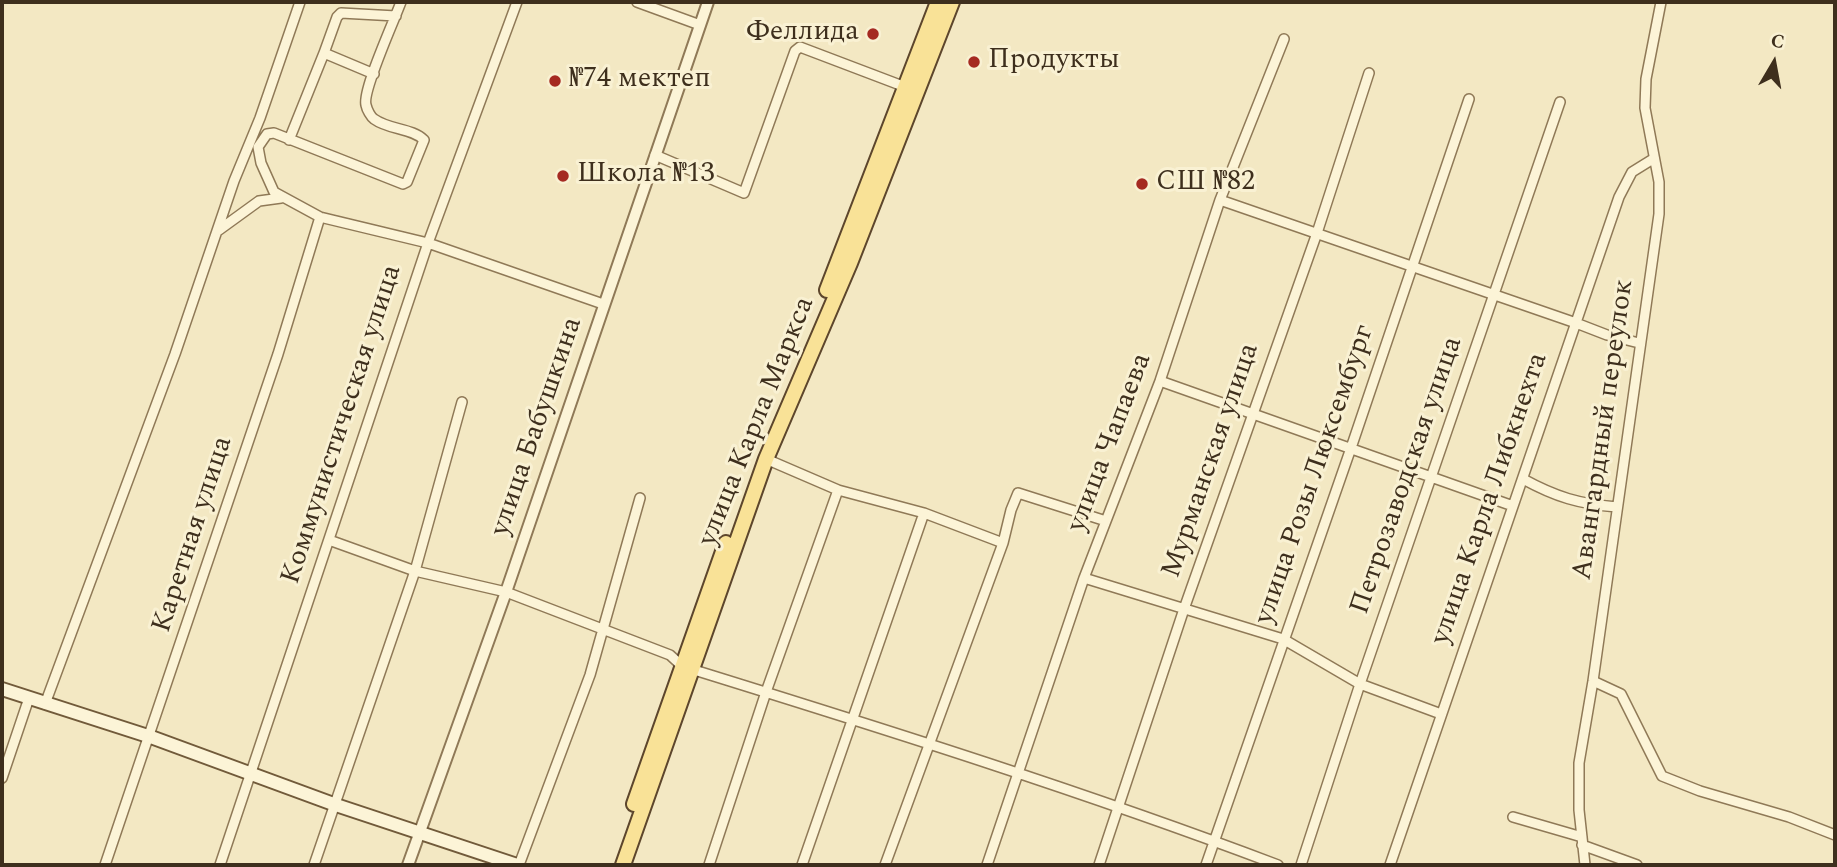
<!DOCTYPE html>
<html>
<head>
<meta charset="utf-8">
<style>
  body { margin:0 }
  #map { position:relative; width:1837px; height:867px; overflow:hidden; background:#f3e8c3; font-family:Spectral,serif }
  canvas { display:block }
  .frame { position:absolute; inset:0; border:4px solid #3e2f1d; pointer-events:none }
  .north { position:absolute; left:1739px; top:28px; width:70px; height:70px; -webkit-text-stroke:5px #f9f1d3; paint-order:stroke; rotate:10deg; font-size:19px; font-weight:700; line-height:28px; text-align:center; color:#3e2f1d }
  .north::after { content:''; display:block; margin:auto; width:24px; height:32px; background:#3e2f1d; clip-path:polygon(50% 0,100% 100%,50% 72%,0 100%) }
</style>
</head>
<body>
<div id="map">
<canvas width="1837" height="867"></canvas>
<div class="frame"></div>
<div class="north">С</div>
</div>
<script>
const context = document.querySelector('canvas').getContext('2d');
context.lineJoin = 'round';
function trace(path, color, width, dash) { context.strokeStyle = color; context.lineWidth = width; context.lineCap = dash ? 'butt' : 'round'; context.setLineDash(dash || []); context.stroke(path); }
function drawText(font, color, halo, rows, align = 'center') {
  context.font = font + ' Spectral,serif'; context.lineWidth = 6; context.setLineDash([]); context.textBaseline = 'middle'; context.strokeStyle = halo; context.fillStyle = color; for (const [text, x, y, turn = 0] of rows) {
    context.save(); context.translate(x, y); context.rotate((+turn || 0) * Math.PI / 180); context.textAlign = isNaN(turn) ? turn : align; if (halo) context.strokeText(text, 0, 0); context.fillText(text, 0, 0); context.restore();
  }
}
const minor = new Path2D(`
  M401 2C394 21 362 91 366 105 367 110 371 117 374 119 389 130 412 128 424 140L407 182 403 184 274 133 267 134 258 147 261 163 274 192 320 217 428 243 603 304
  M637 2 700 25
  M324 53 337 17 341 13 396 16
  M289 140 324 53 374 74
  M655 155 744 193 795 51 800 47 908 88
  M1220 200 1576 323 1607 335 1639 343
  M219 230 259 201 281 198
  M1160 381 1513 506
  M766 459 838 490 924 513 1003 543
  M1523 479C1556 497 1579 504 1617 507
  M329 540 415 571 506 592 670 655 682 666
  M1084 578 1283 639 1360 684 1441 714
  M691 669C888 730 1085 792 1278 865
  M1593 681 1621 694 1662 776 1700 791 1789 817 1835 835
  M45 704 175 354 234 181 260 118 300 2
  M2 778 29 698
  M1513 817 1582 837
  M1582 845 1637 865
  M105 865 278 354 320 217
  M220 865 428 243 517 2
  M314 865 415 571 462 402
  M519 865 590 675 640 498
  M709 865 766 692 838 490
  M802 865 924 513
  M885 865 1003 543 1011 510 1018 493 1106 521
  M987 865 1084 578 1160 381 1220 200 1284 39
  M1099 865 1184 609 1317 233 1369 73
  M1206 865 1351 448 1469 99
  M1301 865 1360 684 1560 102
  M1390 865 1619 197 1632 172 1653 159
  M1585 865 1579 810V763L1593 681 1659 214V182L1645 108 1646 79 1661 2`);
const tertiary = new Path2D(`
  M408 865 506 592 708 2`);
const secondary = new Path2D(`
  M2 689 151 737 336 805 517 865`);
const primary = new Path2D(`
  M827 290 938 2
  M634 804 726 543
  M623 865 766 459 850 263 952 2`);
trace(minor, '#8f7957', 12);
trace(tertiary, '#8f7957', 14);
trace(secondary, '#715a3a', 16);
trace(primary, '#5d462c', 18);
trace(minor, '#fcf4d7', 9);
trace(tertiary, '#fcf4d7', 10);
trace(secondary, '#fcf4d7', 12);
trace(primary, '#f9e297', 14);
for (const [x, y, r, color] of [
  [873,34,7,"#a52a21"],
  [974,62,7,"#a52a21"],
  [555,81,7,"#a52a21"],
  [563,176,7,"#a52a21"],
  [1142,184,7,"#a52a21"]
]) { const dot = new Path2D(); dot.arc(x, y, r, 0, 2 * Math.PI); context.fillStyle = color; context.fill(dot); trace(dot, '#f9f1d3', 2.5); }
drawText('28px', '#3e2f1d', '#f9f1d3', [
  ["Феллида",859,34,"right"],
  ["Продукты",988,62],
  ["№74 мектеп",569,81],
  ["Школа №13",577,176],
  ["СШ №82",1156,184]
], 'left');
drawText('28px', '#3e2f1d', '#f9f1d3', [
  ["улица Карла Маркса",758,422,-68],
  ["Коммунистическая улица",343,425,-72],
  ["улица Бабушкина",538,427,-71],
  ["Авангардный переулок",1605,430,-82],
  ["улица Чапаева",1111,443,-69],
  ["Мурманская улица",1212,461,-71],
  ["улица Розы Люксембург",1316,475,-71],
  ["Петрозаводская улица",1408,476,-71],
  ["улица Карла Либкнехта",1491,499,-71],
  ["Каретная улица",194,535,-72]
]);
</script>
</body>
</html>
